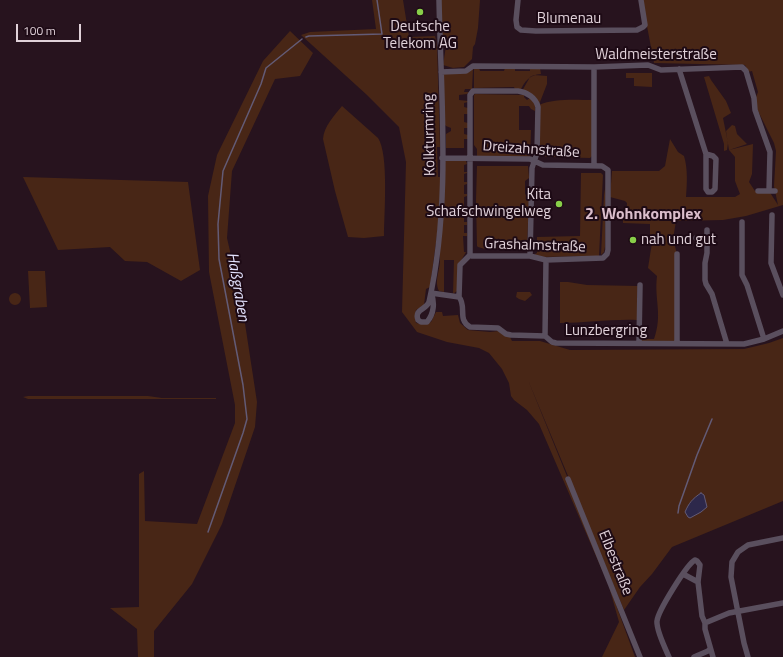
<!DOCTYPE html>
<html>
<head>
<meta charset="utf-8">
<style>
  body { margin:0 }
  #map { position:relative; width:783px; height:657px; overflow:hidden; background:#27131e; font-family:"Titillium Web",sans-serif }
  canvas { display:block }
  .scale { position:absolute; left:16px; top:24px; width:65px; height:18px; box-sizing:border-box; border:2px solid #e0d1d9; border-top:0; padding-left:5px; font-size:12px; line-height:14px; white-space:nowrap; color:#e0d1d9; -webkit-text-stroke:3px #1d0a15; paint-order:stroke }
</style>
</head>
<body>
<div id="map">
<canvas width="783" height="657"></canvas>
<div class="scale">100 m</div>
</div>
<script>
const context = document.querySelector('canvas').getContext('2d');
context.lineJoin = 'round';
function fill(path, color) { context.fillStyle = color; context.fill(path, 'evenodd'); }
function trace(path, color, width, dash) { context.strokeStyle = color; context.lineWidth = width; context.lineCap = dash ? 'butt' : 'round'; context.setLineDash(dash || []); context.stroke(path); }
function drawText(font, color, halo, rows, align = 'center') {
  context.font = font + ' "Titillium Web",sans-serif'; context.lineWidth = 4; context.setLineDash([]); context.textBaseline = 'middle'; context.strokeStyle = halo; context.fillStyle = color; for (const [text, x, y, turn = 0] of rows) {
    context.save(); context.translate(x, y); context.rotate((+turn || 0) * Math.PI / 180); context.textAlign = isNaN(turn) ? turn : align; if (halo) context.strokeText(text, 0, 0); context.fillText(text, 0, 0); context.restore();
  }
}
fill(new Path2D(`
  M372 0H403L409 37 435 36 437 45 440 147H437L438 177H441L439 220 430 287 426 289 424 305 416 310 415 316 416 323 422 324 431 322 436 312H442L443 316 458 315 460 323 468 330 490 332 499 331 509 335 512 341H540L570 350 744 349 769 343 783 338V501L672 547 652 574 640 587 624 610 528 380 605 570H602L539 424 527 410 514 400 511 396 509 383 502 369 489 353 479 348 447 342 417 332 402 312 406 162 399 127 367 95 301 35 310 32 376 29Z
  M440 0H480L478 28 475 44 473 47 472 59 464 67 453 68 443 65 446 46 442 38Z
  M642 0H783V205L746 216 723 220 676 221 673 239 677 254V343H639V339H654C663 314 654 300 657 276L648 268 653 236H650V224L623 223V220H626L627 203 625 201 610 197 612 171H659L665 166 670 139 678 152 684 156C688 169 687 184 686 197H735L740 194 735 181V157L729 150 753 144 752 174 749 182 755 191H769L778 205 774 186 776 151 774 143 756 107V97L758 92 752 71 748 72 745 65 654 63Z
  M290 31 313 53 300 76 275 79 232 171 227 238 242 304 257 402 255 427 222 524 192 584 154 631V657H138L137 629 110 608 139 607V474L144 471 145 521 197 524 235 423V405L209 272 208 196 217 155 263 61Z
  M474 68H479L480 71H504L505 68H515V71H530V68H540L541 74C529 75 525 81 520 91L515 90 514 87 474 88Z
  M473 69 472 89H465L464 92H469L467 94 459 95V100L468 101V102L464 103V107L468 108V114H464V122L468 123V128H464V134L468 135V139H464V148H446V134L451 131V128L446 126 443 123 442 77 444 74Z
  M626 73H652V87L634 86V78H626Z
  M534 75 547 76V84L540 102 539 104 522 91 530 77Z
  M709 76 711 80 726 101 731 113 723 118 728 143 727 150 724 151V144L704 77Z
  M475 94 524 95V97L527 100 530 98 535 103V111L531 109 529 106H519V130H531L530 157 477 156V149L474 145V95Z
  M593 100 592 156 590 158 551 157H546L540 152 539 105C554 98 577 100 593 100Z
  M342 106 378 138C389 154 384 215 384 236L364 238 348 237 335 191 323 139C324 126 334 116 342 106Z
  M732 125 735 126 737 134 747 144 729 150 726 131Z
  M446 160H464L466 161 467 164 464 165V172H467V173L464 174V182H467V184L464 185V194H467V196L464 197V210H467V212H464V222H467V225H464V233H467V236H463L464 252H466L458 266 457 291 453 294 454 260H444V292L439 291C433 279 443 266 439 253L444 163Z
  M477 166H528L529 178 525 181V194L529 197 527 248 485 249 478 247 477 246 476 200Z
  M581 173H601L603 175 599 256 537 257 534 256 535 254 537 253V237L580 236Z
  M23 177 188 182 200 270 181 281 147 262 125 261 110 247 58 250Z
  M606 183 605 247 604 252 601 255 604 195Z
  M28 271H45L47 307 30 308Z
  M560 282H568L587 285 638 286 637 320C611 319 586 323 560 323Z
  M517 292H530L532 295 525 301 519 299 516 297Z
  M9 299a6 6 0 1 1 12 0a6 6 0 1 1-12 0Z
  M28 396H148L162 398H216V399H28L23 397Z
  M608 583 635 657H602L619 622Z`), '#482616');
const water = new Path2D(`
  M701 493 704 495 707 507 701 512 690 518 688 517 685 512C689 503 692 499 701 493Z`);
fill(water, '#2d284b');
trace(water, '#635b76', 1);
trace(new Path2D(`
  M306 37 309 36 382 34 377 0
  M678 513 679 506 697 455 712 419
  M208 532 243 433 247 419 243 385 219 259 218 224 223 171 261 84 266 68 302 39`), '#635b76', 1.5);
trace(new Path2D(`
  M518 0 516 20 517 27 521 30 536 31 637 30 643 27 645 25 641 0
  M594 67V166
  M679 69 706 154V189L708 192H712L715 189 716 159 713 156 706 154
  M441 72 466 71 473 66 594 67 648 65 661 70 742 67 746 71 754 98 755 110 770 152 769 191H775
  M442 158 530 159 543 165 602 166 608 170V250L607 254 603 258 546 260 530 256H472L470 255
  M758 191H769
  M772 215 771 263 783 295
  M742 222V275L747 285 764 339
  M707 230V253L705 263V280L706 284 712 294 727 344
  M696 238H707
  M470 255V95L473 91H518C527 92 536 98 538 107L537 153 532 168 530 256
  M431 293 459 297C467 306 457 320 470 327L498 328 506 334 511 335 545 336 552 342 556 343 744 344 764 339 783 331
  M431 293C435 302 434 314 427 322H421L418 320C414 309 426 310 429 302 451 205 441 99 439 0
  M459 297 460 265 470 255
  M545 336 546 260
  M639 343 640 285
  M677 343V254
  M568 479 640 657
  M683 574 698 582
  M705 623 729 613 783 603
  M669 657C665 648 656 630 657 621 658 611 687 564 695 560L697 561 700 565 698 582 702 616 705 623V629L713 657
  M694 657 708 651 710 649
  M748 657 744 643 731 577 732 562 738 552 748 545 783 538`), '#5a4f5e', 5.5);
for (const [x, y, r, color] of [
  [420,12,4,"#88cf49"],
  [559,204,4,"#88cf49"],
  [633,240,4,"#88cf49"]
]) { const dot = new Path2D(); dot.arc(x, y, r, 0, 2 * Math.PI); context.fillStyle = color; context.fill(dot); trace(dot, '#1d0a15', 1.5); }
drawText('15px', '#e0d1d9', '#1d0a15', [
  ["Blumenau",569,19],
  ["Waldmeisterstraße",656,55],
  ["Kolkturmring",430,135,-91],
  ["Dreizahnstraße",531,150,4],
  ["Grashalmstraße",535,246,2],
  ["Lunzbergring",606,331],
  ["Elbestraße",615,563,68]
]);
drawText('15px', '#e0d1d9', '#1d0a15', [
  ["Deutsche",420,27],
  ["Telekom AG",420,44],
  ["Kita",551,195,"right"],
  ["Schafschwingelweg",551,212,"right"],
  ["nah und gut",641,240,"left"]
]);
drawText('bold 16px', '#dabdcb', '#1d0a15', [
  ["2. Wohnkomplex",643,215]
]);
drawText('italic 16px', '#e2e1fc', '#1d0a15', [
  ["Haßgraben",237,287,80]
]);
</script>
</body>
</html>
